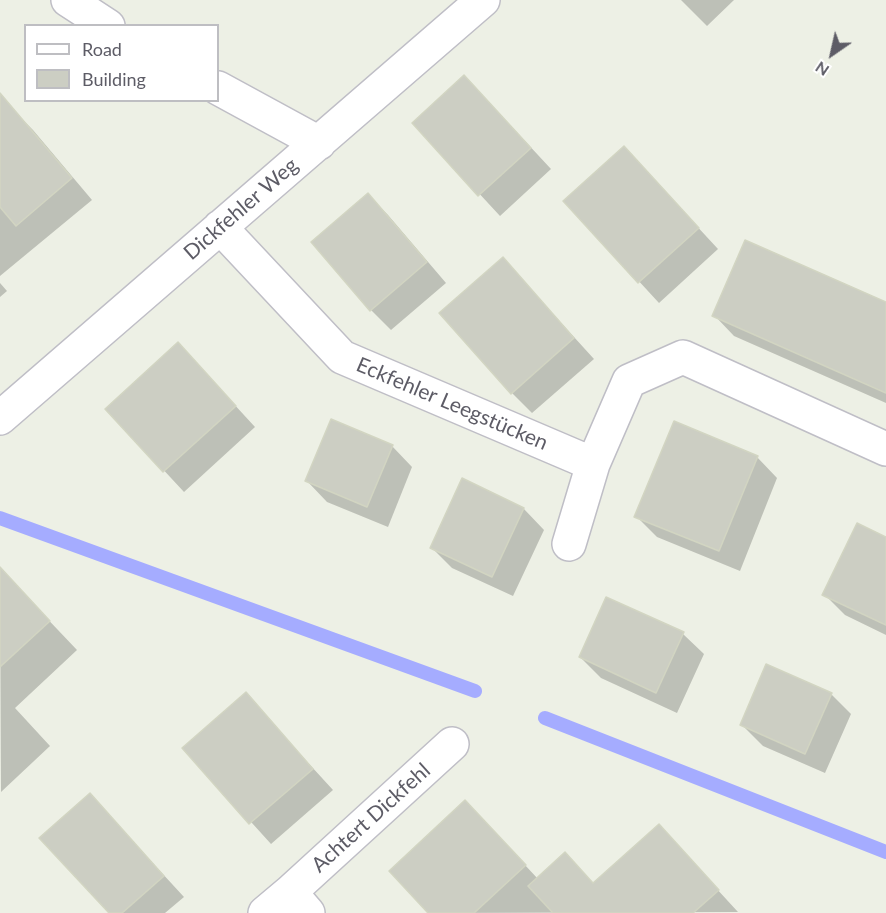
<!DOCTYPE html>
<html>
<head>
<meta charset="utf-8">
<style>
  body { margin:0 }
  #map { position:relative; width:886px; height:913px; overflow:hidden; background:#edf0e5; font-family:Lato,sans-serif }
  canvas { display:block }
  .legend { position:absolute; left:24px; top:24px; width:195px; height:78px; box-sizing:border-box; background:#fff; border:2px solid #bebec2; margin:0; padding:8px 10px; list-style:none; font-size:18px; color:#5d5c66 }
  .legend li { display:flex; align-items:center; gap:12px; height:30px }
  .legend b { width:30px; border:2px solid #bebec2 }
  .north { position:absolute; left:802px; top:24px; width:60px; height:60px; -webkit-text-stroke:4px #fff; paint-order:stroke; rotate:214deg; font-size:16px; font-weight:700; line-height:24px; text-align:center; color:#5d5c66 }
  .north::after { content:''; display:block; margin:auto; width:21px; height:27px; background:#5d5c66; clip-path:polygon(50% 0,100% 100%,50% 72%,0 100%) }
</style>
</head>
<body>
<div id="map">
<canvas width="886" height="913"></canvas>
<ul class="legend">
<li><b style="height:8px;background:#fff"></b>Road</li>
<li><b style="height:16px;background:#cccec3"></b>Building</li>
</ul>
<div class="north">N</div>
</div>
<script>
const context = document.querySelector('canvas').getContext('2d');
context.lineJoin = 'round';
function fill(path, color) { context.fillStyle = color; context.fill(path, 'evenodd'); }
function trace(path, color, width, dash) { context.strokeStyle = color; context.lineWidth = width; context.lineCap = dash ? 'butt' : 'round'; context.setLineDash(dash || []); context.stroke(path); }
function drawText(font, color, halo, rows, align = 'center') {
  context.font = font + ' Lato,sans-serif'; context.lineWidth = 4.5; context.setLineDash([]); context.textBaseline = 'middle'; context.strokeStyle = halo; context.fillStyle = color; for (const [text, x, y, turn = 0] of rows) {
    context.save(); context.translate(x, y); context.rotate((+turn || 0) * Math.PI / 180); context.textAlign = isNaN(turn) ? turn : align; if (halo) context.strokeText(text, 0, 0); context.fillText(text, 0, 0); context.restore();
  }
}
fill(new Path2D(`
  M681 0H734L707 26Z
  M485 98 551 169 500 216 414 123Z
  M12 109 33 130 92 200 0 276V120Z
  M644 169 718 249 659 303 565 201Z
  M368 195 388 215 446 283 391 330 371 310Z
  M503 259 594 359 532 413 512 393Z
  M0 283 7 291 0 297Z
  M714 315 886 318V403L734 336Z
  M198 365 255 427 184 492 107 409Z
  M392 446 412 467 388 527 327 502 307 481Z
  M757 457 777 478 740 571 657 537 636 516Z
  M524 509 544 530 513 596 452 568 432 548Z
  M886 538V635L845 615 824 594Z
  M0 569 77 650 15 708 50 746 1 792Z
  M606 599 683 634 704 654 677 713 601 678 580 657Z
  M831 694 851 714 825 773 763 746 742 725Z
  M246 695 333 790 271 844 185 749Z
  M90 795 184 897 165 913H110Z
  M485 822 538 879 594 884 659 826 738 912 430 913Z`), '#0003');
trace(new Path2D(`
  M0 518 475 691
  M545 718 886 852`), '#a5acff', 14);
const building = new Path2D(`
  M464 75 531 148 478 196 412 123Z
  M0 93 72 178 16 226 0 207Z
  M624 146 699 228 638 283 563 201Z
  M368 193 427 262 370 311 311 242Z
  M745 240 886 302V393L712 316Z
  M503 257 574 338 511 394 439 313Z
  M178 342 236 406 163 472 105 409Z
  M331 419 393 445 367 507 305 481Z
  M674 421 758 456 719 551 634 517Z
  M462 478 524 508 492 577 430 548Z
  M857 523 886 537V625L822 595Z
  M0 567 50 621 0 667Z
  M606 597 684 632 656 693 579 657Z
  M766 664 832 693 805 754 740 725Z
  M246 692 313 769 249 824 182 748Z
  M90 793 164 876 122 913H109L39 838Z
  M465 800 526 865 474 913H428L389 871Z
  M659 824 719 890 693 913H553L528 886 565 852 593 883Z`);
fill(building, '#cccec3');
trace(building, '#d2d5c2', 1.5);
const minor = new Path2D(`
  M68 0 108 26
  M218 88 319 143
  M220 227 342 357 593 464 629 381 683 357 886 449
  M0 418 483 0
  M569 544 593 464
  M290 892 452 744
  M265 913 290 892 308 913`);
trace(minor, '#bfbec6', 36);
trace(minor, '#fff', 33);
drawText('21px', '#5d5c66', '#fff', [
  ["Dickfehler Weg",241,209,-41],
  ["Eckfehler Leegstücken",452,404,23],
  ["Achtert Dickfehl",371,818,-42]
]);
</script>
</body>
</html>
